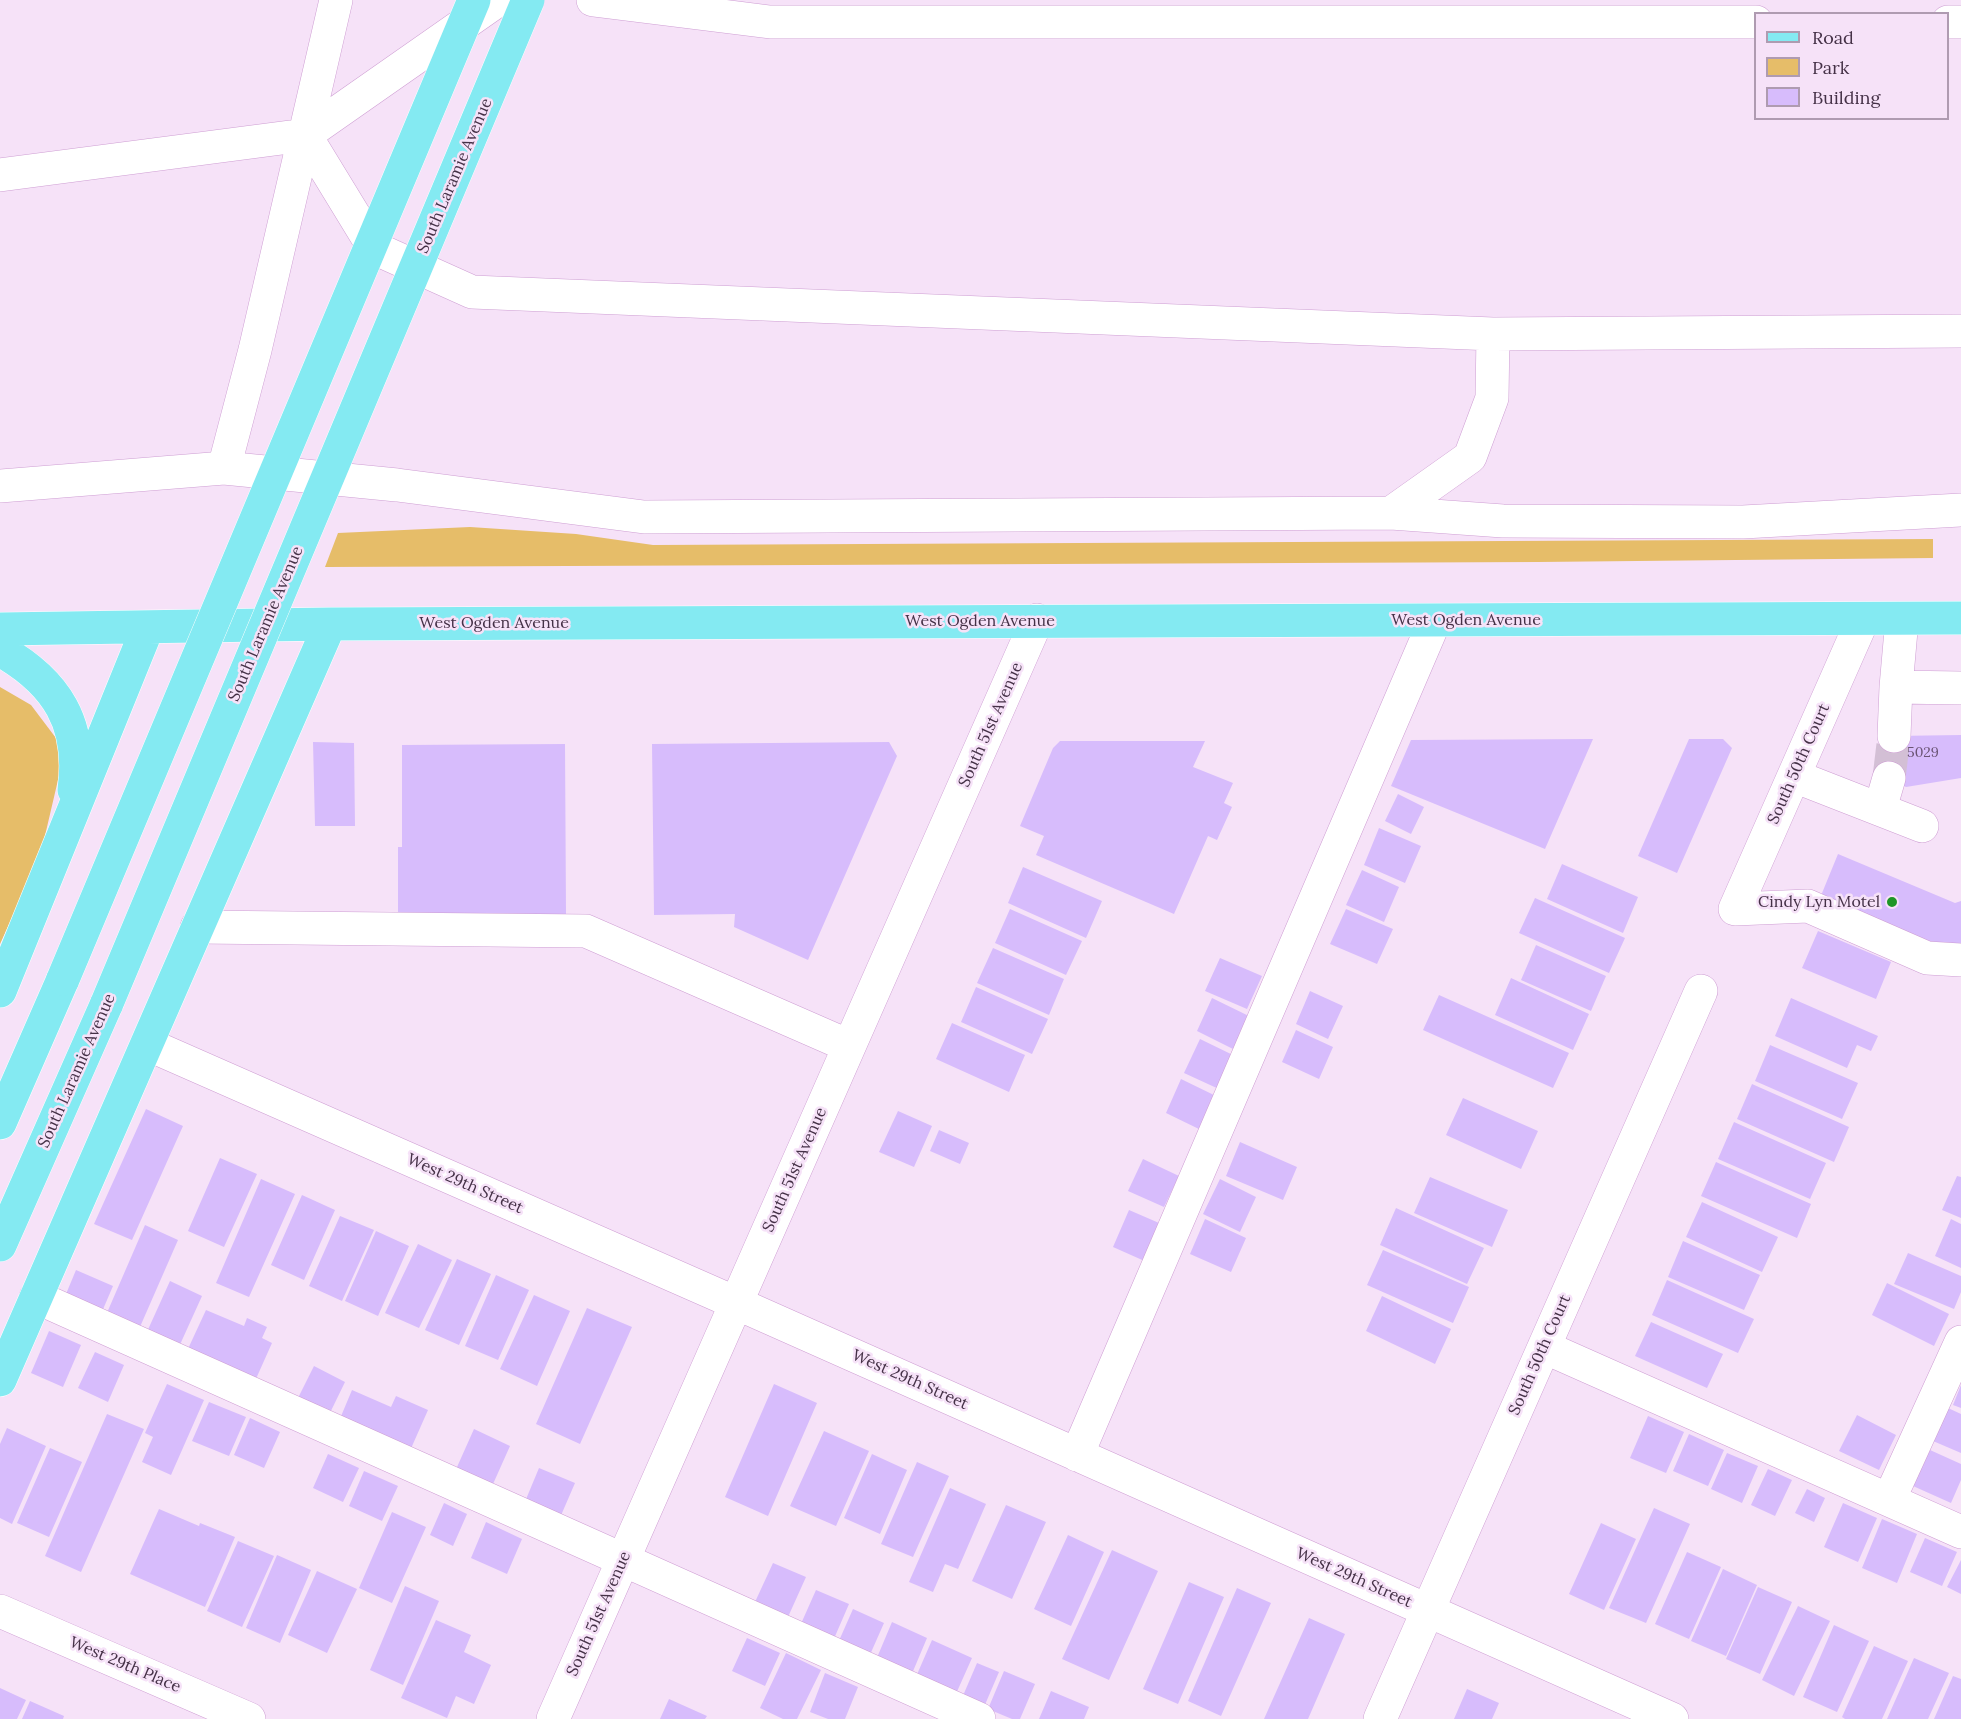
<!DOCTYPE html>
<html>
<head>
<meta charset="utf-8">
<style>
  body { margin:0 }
  #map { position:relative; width:1961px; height:1719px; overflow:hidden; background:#f6e2f8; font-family:Lora,serif }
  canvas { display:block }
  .legend { position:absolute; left:1754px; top:12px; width:195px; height:108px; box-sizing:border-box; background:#f6e2f8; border:2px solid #af9bb1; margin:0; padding:8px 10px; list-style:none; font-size:18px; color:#453147 }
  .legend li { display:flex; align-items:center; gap:12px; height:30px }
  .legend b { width:30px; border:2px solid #af9bb1 }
</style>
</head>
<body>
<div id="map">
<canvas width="1961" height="1719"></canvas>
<ul class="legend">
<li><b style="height:8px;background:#84eaf2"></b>Road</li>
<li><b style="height:16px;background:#e6bd69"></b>Park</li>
<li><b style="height:16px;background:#d7bcfc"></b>Building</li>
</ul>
</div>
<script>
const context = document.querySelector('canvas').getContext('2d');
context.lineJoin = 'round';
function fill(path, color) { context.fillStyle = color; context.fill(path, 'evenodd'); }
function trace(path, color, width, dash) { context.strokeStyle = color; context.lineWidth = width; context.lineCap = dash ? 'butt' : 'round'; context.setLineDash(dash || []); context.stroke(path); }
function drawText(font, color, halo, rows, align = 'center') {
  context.font = font + ' Lora,serif'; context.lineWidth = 5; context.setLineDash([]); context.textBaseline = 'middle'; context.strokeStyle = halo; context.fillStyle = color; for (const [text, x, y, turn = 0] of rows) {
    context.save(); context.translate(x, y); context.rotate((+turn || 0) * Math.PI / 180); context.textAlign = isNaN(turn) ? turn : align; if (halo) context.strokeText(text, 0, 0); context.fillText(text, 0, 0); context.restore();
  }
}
fill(new Path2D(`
  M470 527 576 534 653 545 1933 539V558L1538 562 325 567 338 533Z
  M0 687 31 705 65 750 40 857 0 944Z`), '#e6bd69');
fill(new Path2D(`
  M1961 735V778L1906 787 1874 770 1894 736Z
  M1593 739 1545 849 1391 786 1411 740Z
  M1689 739H1723L1732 748 1677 873 1638 856Z
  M1060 741H1205L1193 767 1233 783 1224 803 1232 807 1217 840 1208 836 1174 914 1036 855 1044 836 1020 826 1053 748Z
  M313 742 354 743 355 826H315Z
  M889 742 897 756 808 960 734 927 735 914 654 915 652 744Z
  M565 744 566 914 398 915V847H402V745Z
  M1398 794 1424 807 1411 834 1385 821Z
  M1379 828 1421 846 1405 883 1364 865Z
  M1838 854 1955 903 1961 901V949L1942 950 1820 898Z
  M1562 864 1638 897 1623 933 1547 899Z
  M1023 867 1102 901 1086 938 1008 903Z
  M1362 870 1399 887 1384 922 1346 905Z
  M1535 898 1625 938 1609 973 1519 933Z
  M1010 909 1082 941 1066 975 995 943Z
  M1346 909 1393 929 1377 964 1330 944Z
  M1818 931 1891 962 1876 999 1802 968Z
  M1536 945 1606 976 1591 1011 1521 980Z
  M993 948 1064 979 1049 1015 977 983Z
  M1220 958 1262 976 1247 1009 1205 991Z
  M1511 978 1589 1014 1573 1050 1495 1015Z
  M976 987 1048 1019 1032 1054 961 1022Z
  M1310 991 1343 1006 1328 1039 1296 1024Z
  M1439 995 1569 1053 1553 1088 1423 1030Z
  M1212 998 1255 1019 1239 1052 1197 1031Z
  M1791 998 1878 1036 1871 1051 1857 1045 1847 1068 1775 1036Z
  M952 1023 1025 1055 1009 1092 936 1059Z
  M1296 1030 1333 1047 1319 1079 1282 1062Z
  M1200 1039 1237 1057 1221 1090 1184 1073Z
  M1770 1045 1858 1083 1842 1119 1755 1081Z
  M1181 1079 1218 1097 1203 1131 1166 1113Z
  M1752 1084 1849 1127 1834 1162 1737 1119Z
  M1463 1098 1538 1131 1521 1169 1446 1135Z
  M146 1109 183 1126 132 1240 94 1224Z
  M898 1111 932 1126 914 1167 879 1152Z
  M1734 1122 1826 1163 1810 1199 1718 1159Z
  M939 1130 969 1143 960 1164 930 1151Z
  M1240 1142 1297 1167 1283 1200 1226 1176Z
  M220 1158 257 1174 224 1247 188 1231Z
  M1143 1159 1179 1176 1164 1207 1128 1191Z
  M1716 1162 1811 1204 1797 1238 1701 1196Z
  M1957 1176 1961 1177V1218L1942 1210Z
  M1430 1177 1508 1210 1492 1247 1414 1213Z
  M261 1179 295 1194 249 1297 216 1283Z
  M1220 1179 1256 1197 1240 1232 1203 1214Z
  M302 1195 335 1210 304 1280 271 1265Z
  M1702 1202 1778 1237 1762 1272 1686 1237Z
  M1396 1208 1484 1248 1467 1284 1380 1245Z
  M1129 1210 1166 1226 1149 1263 1113 1247Z
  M340 1216 374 1230 342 1301 309 1286Z
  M1205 1219 1246 1238 1231 1272 1190 1254Z
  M1951 1219 1961 1224V1268L1935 1256Z
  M145 1225 178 1240 136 1336 103 1322Z
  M376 1231 409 1246 378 1316 345 1301Z
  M1683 1241 1760 1275 1744 1310 1668 1277Z
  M418 1244 452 1260 419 1328 385 1313Z
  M1383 1250 1469 1287 1453 1323 1367 1285Z
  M1908 1253 1961 1276V1292L1954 1309 1894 1284Z
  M457 1259 491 1274 459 1345 425 1330Z
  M76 1270 113 1286 98 1321 61 1306Z
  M496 1275 529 1290 498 1360 465 1346Z
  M1667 1280 1754 1319 1738 1353 1652 1315Z
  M170 1281 202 1296 178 1349 146 1334Z
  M1887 1283 1949 1314 1934 1346 1872 1315Z
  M534 1295 570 1311 537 1386 500 1369Z
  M1382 1296 1451 1329 1435 1364 1366 1331Z
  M587 1308 632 1327 580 1444 536 1424Z
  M206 1310 244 1326 247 1318 267 1327 262 1338 272 1343 255 1381 187 1351Z
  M1651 1322 1723 1354 1707 1388 1635 1356Z
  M49 1331 81 1345 63 1387 31 1373Z
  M95 1352 124 1365 108 1402 78 1388Z
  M314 1366 345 1382 328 1417 296 1402Z
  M167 1384 204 1400 171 1475 142 1462 153 1437 145 1433Z
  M774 1384 817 1403 768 1516 725 1497Z
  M1961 1385V1408L1953 1405Z
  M352 1390 391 1407 396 1396 428 1410 409 1453 339 1421Z
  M209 1402 246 1417 229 1456 192 1441Z
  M1948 1408 1961 1414V1453L1933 1441Z
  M107 1414 144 1429 81 1572 45 1556Z
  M1857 1415 1896 1435 1879 1470 1839 1451Z
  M1648 1416 1684 1432 1666 1473 1630 1458Z
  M250 1418 280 1432 264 1468 234 1455Z
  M7 1428 46 1446 12 1524 0 1518V1444Z
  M474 1429 510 1446 489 1493 453 1476Z
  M824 1431 869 1451 836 1526 790 1506Z
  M1689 1434 1724 1450 1708 1486 1673 1471Z
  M50 1448 82 1462 49 1537 17 1523Z
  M1930 1450 1961 1464V1480L1951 1503 1913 1486Z
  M1727 1453 1758 1466 1742 1503 1711 1489Z
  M328 1454 359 1468 343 1502 313 1488Z
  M872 1454 907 1470 880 1534 844 1518Z
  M917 1462 949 1476 913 1557 881 1544Z
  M539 1468 575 1483 559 1520 524 1504Z
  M1768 1469 1792 1480 1775 1516 1751 1505Z
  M364 1471 398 1486 382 1521 349 1506Z
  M950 1488 986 1504 958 1569 945 1564 933 1592 909 1582Z
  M1807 1489 1825 1498 1814 1522 1795 1513Z
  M444 1503 467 1514 453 1546 430 1535Z
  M1843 1503 1877 1518 1858 1562 1824 1547Z
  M1006 1505 1046 1522 1012 1599 972 1581Z
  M1654 1508 1690 1524 1646 1623 1609 1608Z
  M159 1509 199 1526 200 1523 235 1537 205 1607 130 1574Z
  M392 1512 426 1527 392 1603 359 1588Z
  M1882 1519 1917 1534 1897 1583 1862 1568Z
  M486 1522 522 1539 507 1574 471 1558Z
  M1601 1523 1636 1539 1604 1610 1569 1594Z
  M1068 1535 1104 1552 1071 1626 1034 1609Z
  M1925 1538 1957 1552 1942 1586 1910 1572Z
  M238 1541 274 1556 242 1627 207 1611Z
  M1112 1550 1158 1571 1109 1680 1062 1659Z
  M1687 1552 1721 1567 1689 1639 1655 1624Z
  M277 1555 311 1570 280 1643 246 1628Z
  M1961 1560V1594L1947 1587Z
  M773 1563 806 1577 788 1617 755 1602Z
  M1723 1569 1757 1585 1726 1656 1691 1641Z
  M317 1571 357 1589 327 1653 288 1635Z
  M1189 1582 1224 1597 1178 1704 1143 1689Z
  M405 1586 439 1601 403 1685 370 1670Z
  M1758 1587 1792 1602 1760 1674 1726 1659Z
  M1237 1588 1271 1603 1221 1716 1188 1701Z
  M816 1590 849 1604 833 1641 800 1626Z
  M1798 1606 1830 1621 1794 1696 1762 1680Z
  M853 1609 884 1623 869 1657 838 1643Z
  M1309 1618 1345 1634 1308 1719H1264Z
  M436 1620 471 1635 464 1652 491 1665 474 1704 456 1696 447 1718 401 1698Z
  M892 1622 927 1638 911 1676 876 1660Z
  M1834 1625 1869 1641 1837 1712 1803 1697Z
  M747 1638 780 1653 765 1686 732 1671Z
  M932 1640 972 1658 955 1696 915 1679Z
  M1874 1646 1908 1661 1882 1719H1845L1842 1717Z
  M786 1653 821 1670 797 1719H783L760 1708Z
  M1914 1658 1949 1673 1928 1719H1887Z
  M977 1663 999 1672 984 1707 962 1698Z
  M1004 1671 1035 1684 1020 1719H1012L988 1709Z
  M825 1673 858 1687 845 1719H828L810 1712Z
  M1953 1676 1961 1679V1719H1934Z
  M0 1688 26 1700 17 1719H0Z
  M1467 1689 1499 1703 1492 1719H1454Z
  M1051 1691 1089 1707 1084 1719H1039Z
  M669 1699 707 1716 705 1719H660Z
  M30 1701 64 1716 63 1719H22Z`), '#d7bcfc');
trace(new Path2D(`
  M1889 778 1894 736`), '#d3bfd5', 33, [33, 16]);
const minor = new Path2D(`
  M593 0 770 22H1756
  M1948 22H1961
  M305 135 374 248 472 292 1493 334 1961 331
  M0 175 305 135 498 0
  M224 468 397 485 644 517 1391 513 1470 457 1492 398 1493 334
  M0 486 224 468 255 350 336 0
  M1391 513 1503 521 1743 522 1961 510
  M1863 619 1735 909 1808 906 1927 958 1961 960
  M1902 619 1896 687 1961 688
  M1894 736 1896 687
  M1794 776 1922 826
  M1880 809 1889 778
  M197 927 586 931 849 1046
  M147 1044 736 1303 1672 1719
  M36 1297 979 1719
  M1544 1347 1961 1532
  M1077 1455 1435 620
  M1889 1500 1961 1342
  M0 1611 249 1719
  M553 1719 1037 620
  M1380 1719 1701 991`);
const major = new Path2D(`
  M0 629 330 624 1961 618
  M0 650C57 682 83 724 74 790
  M0 991 147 629
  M0 1123 63 979
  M0 1245 107 1003
  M0 1380 330 624`);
trace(minor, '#ce9ed3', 34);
trace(major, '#fff', 34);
trace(minor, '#fff', 33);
trace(major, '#84eaf2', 33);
const majorBridge = new Path2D(`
  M63 979 474 0
  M107 1003 528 0`);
trace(majorBridge, '#fff', 34, []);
trace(majorBridge, '#84eaf2', 33);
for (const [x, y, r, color] of [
  [1892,902,6,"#1e9626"]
]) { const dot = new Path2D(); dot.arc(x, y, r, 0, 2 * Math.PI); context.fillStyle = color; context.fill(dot); trace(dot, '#f6e2f8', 2); }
drawText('14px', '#6a5474', null, [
  ["5029",1923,753]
]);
drawText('16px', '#453147', '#f6e2f8', [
  ["South Laramie Avenue",455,176,-67],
  ["West Ogden Avenue",1466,620],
  ["West Ogden Avenue",980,621],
  ["West Ogden Avenue",494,623],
  ["South Laramie Avenue",266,624,-67],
  ["South 51st Avenue",991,725,-66],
  ["South 50th Court",1799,764,-66],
  ["South Laramie Avenue",77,1071,-66],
  ["South 51st Avenue",795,1170,-66],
  ["West 29th Street",465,1184,24],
  ["South 50th Court",1540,1355,-66],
  ["West 29th Street",910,1380,24],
  ["West 29th Street",1354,1578,24],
  ["South 51st Avenue",599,1614,-66],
  ["West 29th Place",125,1665,23]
]);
drawText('16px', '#453147', '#f6e2f8', [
  ["Cindy Lyn Motel",1880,902]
], 'right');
</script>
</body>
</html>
